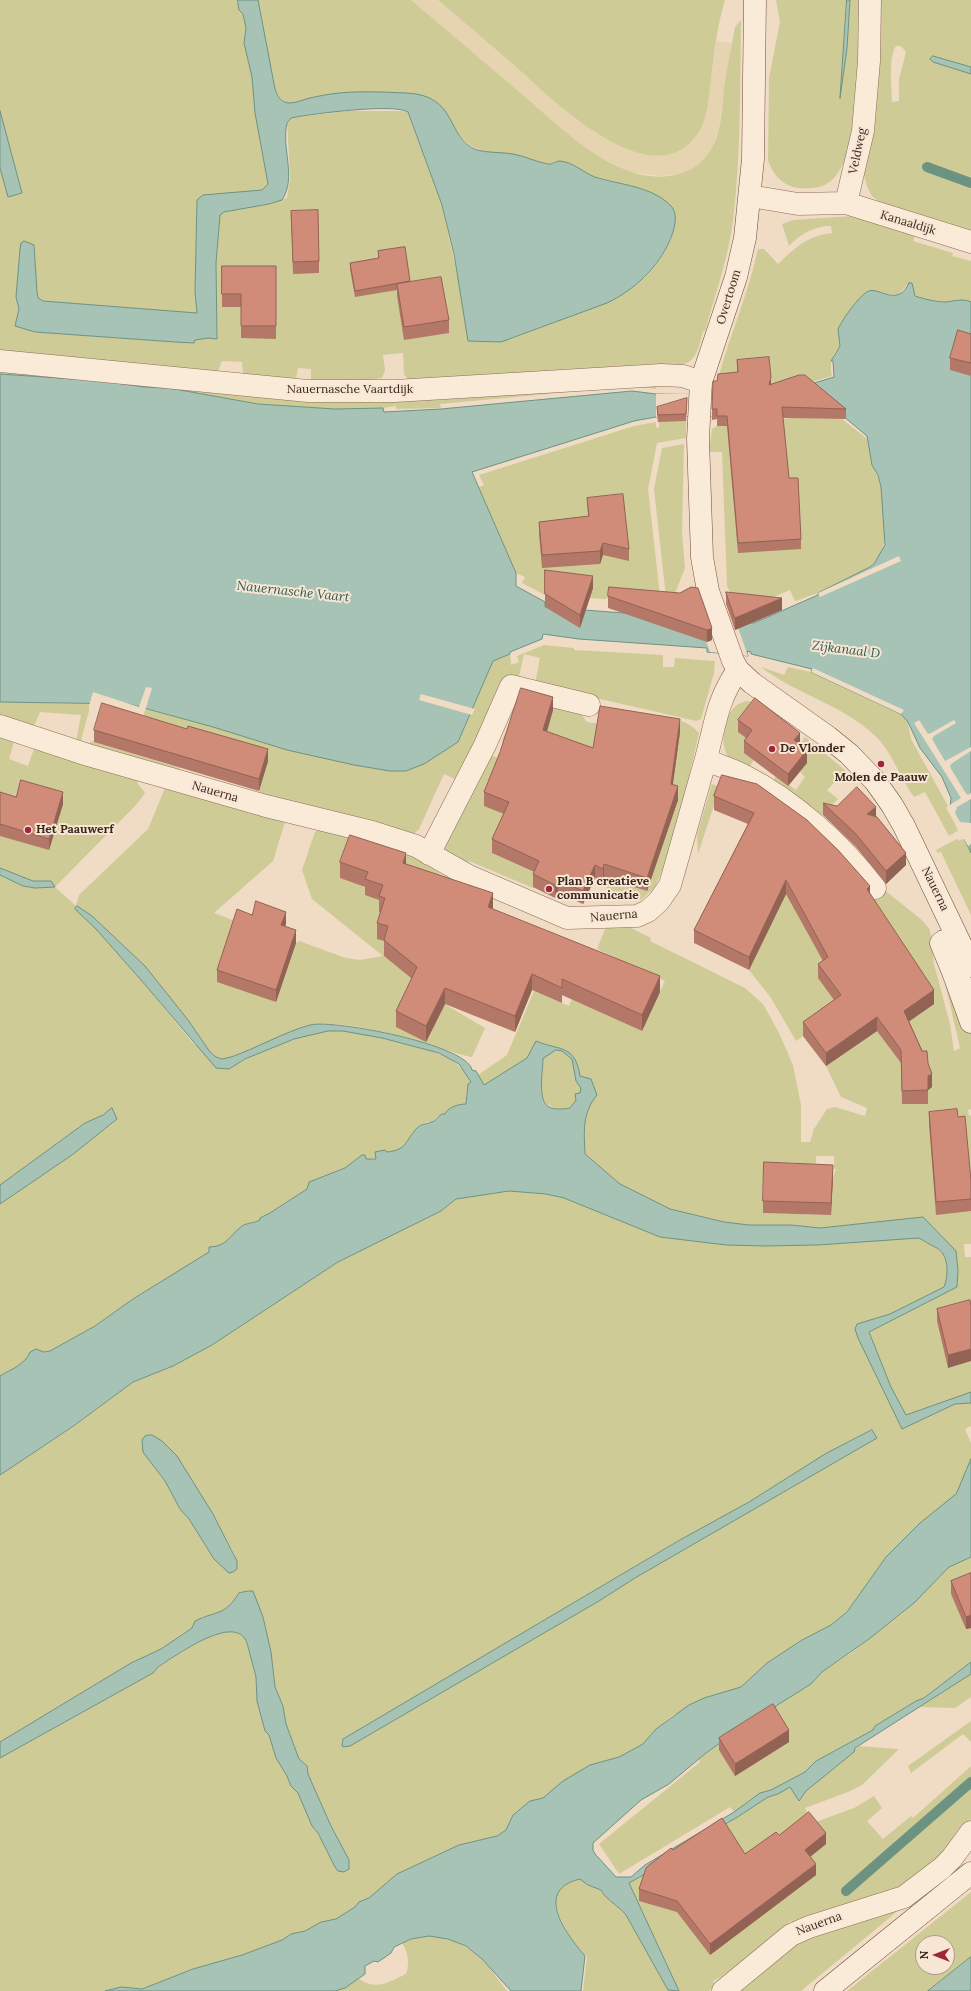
<!DOCTYPE html>
<html>
<head>
<meta charset="utf-8">
<style>
  body { margin:0 }
  #map { position:relative; width:971px; height:1991px; overflow:hidden; background:#f0dbc4; font-family:Lora,serif }
  canvas { display:block }
  .north { position:absolute; left:915px; top:1935px; width:40px; height:40px; box-sizing:border-box; background:#f7e6d4; border:1px solid #ac9a8b; border-radius:50%; rotate:270deg; font-size:11px; font-weight:700; line-height:16px; text-align:center; color:#3b271e }
  .north::after { content:''; display:block; margin:auto; width:14px; height:18px; background:#9e263d; clip-path:polygon(50% 0,100% 100%,50% 72%,0 100%) }
</style>
</head>
<body>
<div id="map">
<canvas width="971" height="1991"></canvas>
<div class="north">N</div>
</div>
<script>
const context = document.querySelector('canvas').getContext('2d');
context.lineJoin = 'round';
function fill(path, color) { context.fillStyle = color; context.fill(path, 'evenodd'); }
function trace(path, color, width, dash) { context.strokeStyle = color; context.lineWidth = width; context.lineCap = dash ? 'butt' : 'round'; context.setLineDash(dash || []); context.stroke(path); }
function drawText(font, color, halo, rows, align = 'center') {
  context.font = font + ' Lora,serif'; context.lineWidth = 4; context.setLineDash([]); context.textBaseline = 'middle'; context.strokeStyle = halo; context.fillStyle = color; for (const [text, x, y, turn = 0] of rows) {
    context.save(); context.translate(x, y); context.rotate((+turn || 0) * Math.PI / 180); context.textAlign = isNaN(turn) ? turn : align; if (halo) context.strokeText(text, 0, 0); context.fillText(text, 0, 0); context.restore();
  }
}
fill(new Path2D(`
  M258 0H438L572 116 608 140 621 146 691 141 701 127 708 101 716 41 732 43 719 127 712 149 706 158 693 169 682 174 659 176 630 172 608 161 449 116Z`), '#e6d4b1');
fill(new Path2D(`
  M0 0H238L239 10 243 14 246 28 244 43 252 77 255 113 268 184 262 190 197 200 195 292 197 313 43 301 38 298 37 292 34 245 20 249 16 296 19 309 16 326 35 332 175 342 209 338 217 339 216 263 220 215 224 212 269 204 287 198 290 178 287 123 291 118 347 111H407L442 205 460 288 511 339C532 331 553 323 574 315 620 297 651 285 672 237L639 188C625 184 610 181 596 177 578 171 570 158 550 164 528 158 481 156 466 142 452 129 448 110 432 98L308 99C293 104 282 108 275 89L258 0H411C449 32 486 64 524 96 554 122 591 158 629 171 657 182 694 178 710 151 723 131 722 103 725 81 728 63 732 45 735 27L741 20C740 87 741 155 733 221 728 259 715 295 705 331H703C698 348 698 363 677 366L409 381 404 374 403 353 383 355 385 370 382 378 363 381H311V369L298 368 296 380 243 376 242 362 222 361 216 376 0 352V168L8 197 22 193 0 111Z
  M438 0H725C717 26 714 53 711 80 709 95 708 114 701 128 658 205 553 100 516 67 490 45 464 22 438 0Z
  M776 0H847L840 98 847 48 850 0H863C862 40 862 153 832 180 822 189 810 189 798 188 783 186 772 174 768 160L769 78 780 22Z
  M877 0H971V67L933 56V62L971 74V234L887 208 872 196 868 189 864 176ZM896 46H901L906 52 899 79V101L892 102C892 88 888 57 896 46Z
  M853 216 915 235 913 241 953 253 952 256 971 261V302C962 298 956 301 946 302 936 302 924 299 915 296L913 288 909 283 898 295 883 294 876 291 862 295 840 325 838 334C844 347 838 345 833 356 830 362 831 370 832 376L798 386 717 382C729 337 748 295 758 249H764L778 264C796 247 807 236 832 233L831 226C814 226 800 234 789 246L782 224 793 220Z
  M0 362 169 380 656 384V389L633 386 440 404 441 408 396 409 395 402V406L383 408 335 409 258 404 169 388 144 387 103 381 0 374Z
  M686 416V438L657 443 648 489 661 605 611 597 605 599 545 595 522 583 525 577 516 573 479 487 484 485 479 475 634 426 656 422V427L659 428V417Z
  M796 418 842 419 865 437 868 441 875 470 879 479 881 487C881 513 895 547 870 567L818 593 795 601 790 590 750 607 736 605 727 586 722 452H709L712 429 717 426 762 424 763 420Z
  M684 444 682 533 685 568 670 606H667L654 489 662 448Z
  M544 645 574 648V650L663 655V667H674L675 658 715 661 714 673 701 719 696 721 535 684 540 658 524 654 518 681 457 780 444 774 419 829 414 834H409L279 801 259 792 267 762 143 719 145 709 213 727 287 750 390 771 458 742 493 661 510 654 511 665 519 662 517 656Z
  M761 667 784 675 788 667 811 672 901 714 908 722 911 739 948 806 946 808 959 830 949 836 925 792 914 797C901 780 895 759 881 742 849 706 798 696 761 667Z
  M523 697 581 714 587 722C622 730 670 701 699 733L675 836 664 866 655 887 641 900 607 889 604 878 647 891 678 800 504 745 502 740Z
  M748 701 752 702 754 760 749 767 728 757C718 740 724 703 748 701Z
  M0 702 89 704V711L80 744 76 742 81 715 40 712 35 724 30 727 0 718Z
  M0 734 15 739 9 759 28 766 35 746 136 777 138 784 145 793 136 805 55 887 76 906 79 895 148 829 165 788 286 819 273 861 214 913 235 921 276 1002 296 943 299 941 346 958 360 960 383 956 312 899 302 870 315 832 320 829 414 856 457 886 406 869 341 878C357 885 388 891 385 915 384 923 380 932 378 939L388 942 384 956 436 999 485 1028 472 1057C459 1055 447 1050 434 1046 395 1035 350 1020 310 1025L231 1057 222 1059 216 1057 210 1052 188 1020 145 966 92 916 75 909 96 929 141 980 193 1043 229 1069C260 1050 307 1028 343 1031 366 1033 389 1040 412 1046 439 1053 456 1056 471 1082L466 1094V1104L454 1106 446 1115 438 1116 432 1122H426L418 1127 412 1133 409 1141 398 1151 375 1153 376 1158 366 1159 363 1155 345 1168 313 1180 307 1189 270 1213 260 1218V1220L243 1225 234 1236 185 1269 133 1299 95 1326 50 1351 44 1352 36 1349 31 1352C25 1365 11 1369 0 1376V1204L72 1155 117 1119 112 1109 103 1115 85 1123 0 1185V875L23 886 35 888 55 887 41 882 33 881 0 868Z
  M805 737 846 771 827 790 838 799 820 817 773 781 776 776 796 790 805 777 800 772 807 763 800 745Z
  M91 741 180 768 178 774 89 747Z
  M488 754 502 760 524 822 492 853 539 875 533 888 469 861 467 865C458 860 446 856 444 845Z
  M712 784 720 787 698 854 697 835Z
  M964 838 971 853V915L941 852 938 853 936 850 957 839 959 841Z
  M836 864H844L859 881 868 898 882 888 923 921 930 930 934 964 950 1024 954 1051 960 1048 940 961 941 943 953 972 971 1022V1109L968 1110 969 1116 971 1115V1244H964L965 1257H971V1392L906 1415 891 1387 869 1332 957 1287 958 1270 956 1251 923 1217 820 1228 791 1225H749L724 1222 670 1209 620 1184 585 1154 584 1120 571 1108 557 1109 546 1104 541 1093 542 1085 527 1058 484 1085 478 1075 507 1055 534 991 569 1006 572 999 642 1031 665 981 639 969 633 981 614 972 620 960 597 949 606 927 627 926 651 938 650 941 745 988 763 1004 779 1033 793 1065 801 1105V1142H810L814 1129 827 1109 835 1107 865 1116 867 1108 841 1097 826 1066 803 1036 796 1041 771 998 749 970 784 896 796 882 809 894ZM836 896 842 907 848 904 859 924 816 948 799 917ZM816 1156H834V1169H836L833 1177 831 1215 763 1213 764 1175H775L776 1162 797 1163V1173H816Z
  M509 1191 546 1194 564 1198 660 1237 726 1245 765 1246 818 1245 919 1237C924 1241 929 1244 935 1247 949 1253 949 1274 944 1287L890 1314 857 1324 858 1338 902 1428 955 1404 971 1403V1426L965 1429 971 1443V1459L956 1494 883 1561 847 1612 831 1625 802 1640 767 1663 741 1687 673 1715 656 1729 643 1744 619 1757 590 1765 543 1798 530 1801 513 1815 506 1830 497 1836 459 1845 397 1874 369 1898 359 1902 355 1907 336 1919 321 1922 305 1931 291 1934 283 1940 242 1955 193 1969 141 1989 121 1987 105 1991H0V1758L153 1673 158 1667C176 1656 227 1617 245 1638L256 1677 257 1701 265 1731 269 1735 276 1758 287 1776 291 1786 298 1793 312 1826 318 1833 328 1853 349 1860 331 1826 308 1774 307 1766 299 1759 286 1724 283 1706 275 1687 271 1652 263 1617 249 1591 239 1593 232 1605 221 1612 202 1617 192 1628 180 1635 178 1638 161 1649 131 1663 0 1742V1475L76 1425 133 1382 173 1366 212 1345 338 1262 441 1211 456 1199ZM872 1430 877 1438 635 1578 599 1601 350 1746 343 1747 342 1745 343 1739C455 1674 565 1607 677 1541 688 1535 701 1530 713 1523 767 1493 816 1456 872 1430ZM149 1460 187 1473 213 1514 235 1555 214 1559 189 1519 180 1509 165 1481Z
  M971 1557V1662L924 1698 916 1701 875 1726 873 1730 816 1761 805 1772 771 1790 760 1793 734 1812 730 1807 619 1874 599 1844 700 1762 699 1759 706 1753 783 1701 811 1684 822 1672 851 1653 905 1611 949 1567Z
  M971 1674V1697L955 1708 920 1707Z
  M971 1721V1742L963 1734 911 1773 908 1766Z
  M859 1746 899 1749 862 1785 848 1792 805 1808 813 1823 854 1808 874 1796 882 1808 867 1821 883 1839 911 1816 913 1818 971 1766V1819L951 1849 901 1890 793 1923 791 1921 770 1938V1941L721 1977 713 1981 715 1985 709 1991H679L629 1883 654 1869 702 1837 736 1818 768 1797 778 1794 790 1786 799 1801 806 1791Z
  M580 1879 588 1885 601 1890C607 1901 618 1905 626 1915L669 1991H583L587 1956C577 1952 569 1937 565 1928 553 1904 548 1886 580 1879Z
  M971 1892V1957L928 1991H847ZM923 1943H947V1967H923Z
  M899 1910 801 1991H737L796 1939Z
  M429 1936C472 1941 483 1959 507 1991H335L345 1988 358 1978C376 1991 387 1983 406 1974 410 1962 408 1953 402 1943L411 1939Z`), '#cfcb97');
const water = new Path2D(`
  M238 0H258L275 89C278 97 280 102 289 103 296 103 302 100 310 98 319 96 329 94 339 93 361 91 384 92 406 93 459 95 445 138 477 150 488 153 502 152 513 154 525 156 536 162 548 164 552 165 556 161 560 161 573 162 584 173 595 177 620 185 652 186 671 206 679 214 674 231 670 240 658 268 634 290 607 303L501 342 468 341 454 254 442 205 408 112C395 103 310 114 291 118L287 123C281 147 297 178 282 200L269 204 224 212 220 215 216 263 217 339 208 338 195 340 194 343 175 342 35 332 15 326 19 309 16 297 20 249 21 243 24 241 34 245 37 292 38 298 43 301 197 313 195 292 197 200 203 195 262 190 268 184 255 113 252 77 244 43 246 28 243 14 239 10Z
  M847 0H850L847 48 840 98Z
  M933 56 971 67V74L933 62 930 59Z
  M0 111 22 193 8 197 0 168Z
  M909 283H912L915 296C924 299 936 302 946 302 956 301 962 298 971 302V853L950 809 951 798 942 777 920 748 908 722 901 714 811 672 812 669 751 654V652L747 651 748 656 707 652V648L579 639 543 634 542 639 510 652V654L493 661 458 742 424 764 406 771H390L354 765 287 750 213 727 129 704 0 702V374L103 381 144 387 169 388 258 404 335 409 383 408 384 412 441 409 632 391 656 394 726 395 798 388 834 377 833 361H831L840 346 838 329C842 320 860 294 869 291 879 287 898 308 909 283ZM712 416H843L867 436 872 465 878 475 881 487 885 545 874 564 870 567 818 593V595L754 623 545 607V602L516 586V573L472 472 634 421 656 417Z
  M0 868 33 881H51L55 887 35 888 23 886 0 875Z
  M77 906 92 916 145 966 188 1020 210 1052 216 1057 222 1059 231 1057C257 1048 284 1032 310 1025 334 1019 468 1045 472 1070L476 1071 484 1085 527 1058 536 1041C560 1051 575 1044 580 1076L591 1079 597 1095C582 1113 584 1132 585 1154L620 1184 670 1209 724 1222 749 1225H791L820 1228 923 1217 956 1251 958 1270 957 1287 869 1332 891 1387 906 1415 971 1392V1403L955 1404 902 1429 858 1338 855 1329 857 1324 890 1314 944 1287C949 1274 949 1253 935 1247 929 1244 924 1241 919 1238L818 1245 765 1246 726 1245 660 1237 564 1198 546 1194 509 1191 456 1199 441 1211 338 1262 212 1345 173 1366 133 1382 75 1425 0 1475V1376C11 1369 25 1365 30 1352L36 1349 44 1352 50 1351 95 1326 133 1299 209 1252V1247C227 1247 230 1235 242 1226 246 1223 255 1223 260 1220V1218L270 1213 307 1189 309 1182 345 1168 362 1155H365L366 1159H376L375 1152 385 1150 387 1152C408 1150 405 1140 417 1128 421 1124 427 1124 432 1122 436 1121 438 1116 442 1114H445C448 1107 459 1104 466 1104L468 1084 471 1082 459 1064 439 1053 382 1038 343 1031H328L294 1039 245 1059 229 1069 216 1068 141 980 96 929 75 909ZM556 1050 562 1051 572 1059 576 1081 581 1088 580 1093 575 1094 576 1100 570 1108C564 1109 555 1110 549 1107 537 1101 543 1070 543 1059Z
  M112 1108 117 1119 72 1155 0 1204V1185L85 1123 103 1115Z
  M872 1430 877 1438 635 1578 599 1601 350 1746 343 1747 342 1746 343 1739 678 1541 749 1502 825 1454Z
  M152 1435 162 1441 177 1456 213 1514 237 1561V1569L233 1572 229 1573 214 1559 189 1519 180 1509 165 1481 143 1452 142 1440 145 1436Z
  M971 1459V1557L949 1567 914 1603 869 1639 822 1672 811 1684 747 1724 706 1753 669 1784 641 1800 593 1843V1850L595 1854 616 1877H631L645 1865 734 1812 760 1793 771 1790 805 1772 816 1761 873 1730 875 1726 916 1701 924 1698 971 1662V1674L855 1748 854 1752 806 1791 799 1801 790 1787 778 1794 768 1797 736 1818 702 1837 654 1869 629 1883 679 1991 668 1990 626 1915C618 1905 607 1901 601 1890L588 1885 580 1879C533 1890 566 1934 585 1956L581 1991H511L482 1959 466 1946 448 1939 429 1936 411 1939 394 1947 391 1953 378 1962 374 1961 365 1966V1974L345 1988 335 1991H105L121 1987 142 1989 193 1969 242 1955 282 1940 291 1934 305 1931 321 1922 336 1919 355 1907 359 1902 369 1898 397 1874 459 1845 497 1836 506 1830 513 1815 530 1801 543 1798 563 1781 590 1765 619 1757 643 1744 656 1729 689 1705 704 1698 741 1687 767 1663 802 1640 831 1625 847 1612 886 1557 920 1523 956 1494Z
  M249 1591H253L263 1617 271 1652 275 1687 283 1706 286 1724 299 1759 307 1766 308 1774 331 1826 349 1860V1869L344 1872 338 1871 335 1867 318 1833 312 1826 298 1793 291 1786 287 1776 276 1758 269 1735 265 1731 257 1701 256 1677 247 1643C236 1611 174 1657 158 1667L153 1673 0 1758V1742L131 1663 161 1649 192 1628 195 1621C217 1610 224 1617 239 1593Z
  M971 1957V1991H928Z`);
fill(water, '#a6c3b5');
trace(water, '#6c9282', 1);
fill(new Path2D(`
  M656 394H685L726 395 712 416 656 417Z
  M899 556 901 561 820 597 818 593Z
  M700 616 735 619 748 656 710 652 698 619Z
  M813 668 904 710 901 714 811 672Z
  M146 687 152 688 145 711 129 706H89L93 692 139 707Z
  M421 694 475 709 472 715 419 700Z
  M919 720 928 734 931 733 954 720 956 723 934 736 932 739 945 761 971 747V751L951 764 950 767 965 792 968 795 971 793V799L957 807 955 813 960 822 971 823V844L968 846 964 839H962L948 809V806L961 798 914 723Z`), '#f0dbc4');
trace(new Path2D(`
  M927 167 971 183
  M846 1891 971 1782`), '#6c9282', 10);
const street = new Path2D(`
  M750 196 798 204 846 203 971 242
  M846 203 863 131 869 61 870 0
  M0 361 308 391H395L661 375 683 376 701 382
  M0 726 88 755 266 806 372 832 416 846 469 876 567 918 637 916 648 911 659 901 670 885C682 844 693 803 705 762 715 727 716 701 738 670
  M706 760C718 765 731 769 743 775 794 801 840 843 875 888
  M429 854 485 745 511 686 589 705
  M723 1991 791 1935 809 1927 904 1897 942 1868 952 1858 971 1832`);
const secondary = new Path2D(`
  M755 0 753 159 745 238 736 277 701 382 698 439 702 557 708 591 733 661 738 670 752 683 828 737 849 754 875 781 892 805 904 826 971 966
  M971 1008 944 941 941 943 953 972 971 1022
  M825 1991 971 1873`);
trace(street, '#8c6b59', 23);
trace(secondary, '#6e4c3c', 23);
trace(street, '#faead8', 22);
trace(secondary, '#faead8', 22);
fill(new Path2D(`
  M291 211 319 261V273L293 274Z
  M405 247 410 282 449 320V333L404 340 397 296V290L355 297 350 269V263L378 258V251Z
  M222 266H276V339L241 338V307H222Z
  M971 334V376L950 370V358Z
  M737 360 771 384 846 409V419L783 418 789 478 801 539V549L738 553 727 426H717V419L712 420V409L717 381 737 372Z
  M687 404 686 421 658 422 657 414V407Z
  M587 498 629 549V561L603 555 600 564 542 568 539 534V522L588 516Z
  M545 570 593 588 580 628 545 607Z
  M691 587 712 640 707 642 608 608V596L680 593Z
  M726 592 782 610 735 630 726 604Z
  M553 710 547 732 593 748 680 732 673 784 678 800 647 891 604 878 603 883 595 878 583 904 558 893 555 898 533 887V874L534 872 492 853V839L504 814 484 806V792Z
  M738 720 800 745 807 763 788 786 744 753V741L746 738 738 732Z
  M94 730 268 761 259 791 94 742Z
  M722 775 870 893 934 1004 909 1021 928 1063 932 1087 928 1090V1104H902L901 1063 877 1031 826 1066 803 1036V1022L834 1000 818 978V964L823 961 786 894 749 970 694 943V930L748 824 714 810V796Z
  M0 792 16 797 63 804 49 850 0 836Z
  M823 803 876 816 906 865 886 884 856 847 823 815Z
  M340 862 406 864 493 909 660 992 642 1031 562 995V1003L532 990 515 1032 445 1004 426 1042 396 1027V1011L412 979 384 956V941L377 939V923L381 913 379 912V900L365 895V887L340 878Z
  M252 915 286 924 285 926 296 943 276 1002 217 982V970Z
  M929 1112 958 1117 971 1181V1211L936 1215 929 1124Z
  M833 1177 831 1215 763 1213V1201Z
  M971 1306 948 1368 937 1321V1309Z
  M971 1573V1628L966 1629 951 1594V1581Z
  M719 1738 789 1742 735 1776 719 1750Z
  M779 1835 826 1844 810 1857 816 1875 710 1955 677 1912 639 1901V1889L673 1850 745 1854Z`), '#b37867');
fill(new Path2D(`
  M771 377V387L769 385Z
  M603 543V555L600 564V551Z
  M593 576V588L580 628V615Z
  M782 598V610L735 630V618Z
  M712 628V640L707 642V630Z
  M553 697V710L543 744V730Z
  M680 719V732L671 797V784Z
  M800 733V745L794 740Z
  M268 749V761L259 791V779Z
  M807 750V763L788 786V774Z
  M678 786V800L647 891V878Z
  M63 792V804L49 850V839Z
  M876 807V819L867 814Z
  M406 853V869L403 863Z
  M906 853V865L886 884V871Z
  M604 864V878L603 883V869Z
  M595 865V878L583 904V891Z
  M558 880V893L555 898V885Z
  M786 880V894L749 970V957Z
  M870 886V899L867 889Z
  M493 893V909L488 907Z
  M286 912V924L281 937V925Z
  M296 930V943L276 1002V990Z
  M532 974V990L515 1032V1016Z
  M660 976V992L642 1031V1015Z
  M445 988V1004L426 1042V1026Z
  M934 990V1004L904 1025V1011Z
  M877 1017V1031L826 1066V1053Z
  M932 1074V1087L928 1090V1076Z
  M833 1165V1177L831 1215V1203Z
  M971 1349V1361L948 1368V1355Z
  M971 1615V1628L966 1629V1617Z
  M789 1730V1742L735 1776V1764Z
  M826 1833V1844L805 1861V1850Z
  M816 1864V1875L710 1955V1944Z`), '#926254');
const building = new Path2D(`
  M318 210 319 261 293 262 291 211Z
  M405 247 410 281 355 291 350 263 379 258 378 251Z
  M222 266H276V326H241V294H222Z
  M441 277 449 320 404 327 397 284Z
  M958 330 971 334V363L950 358Z
  M769 357 771 377 769 385 799 375H805L846 409 782 407 789 478H798L801 539 738 543 727 416H717V409H712L713 381H717L718 374 738 372 737 360Z
  M687 398 686 414 658 415 657 407Z
  M623 494 629 549 603 543 600 551 542 555 539 522 589 516 587 498Z
  M545 570 593 576 580 615 545 594Z
  M609 587 680 593 691 587 698 588 712 628 707 630 608 596Z
  M726 592 736 593 782 598 735 618Z
  M521 688 553 697 543 730 593 748 600 706 680 719 671 784 678 786 647 878 604 864 603 869 595 865 583 891 558 880 555 885 533 874 539 861 492 839 509 802 484 792 500 752Z
  M755 698 800 733 794 740 807 750 788 774 744 741 752 730 738 720Z
  M102 703 187 729 188 726 268 749 259 779 94 730Z
  M722 775 757 784 807 820 838 850 870 886 867 889 934 990 904 1011 922 1051H927L928 1063 932 1074 928 1076V1090L902 1091 901 1050 877 1017 826 1053 803 1022 841 995 818 964 828 957 786 880 749 957 694 930 754 813 714 796Z
  M21 780 63 792 49 839 0 824V792L16 797Z
  M857 787 876 807 867 814 877 817 906 853 886 871 856 834 823 803 837 806Z
  M350 835 406 853 403 863 493 893 488 907 660 976 642 1015 562 979V988L532 974 515 1016 445 988 426 1026 396 1011 417 967 384 940 388 926 377 923 385 898 379 896 383 885 365 879 368 872 340 862Z
  M256 901 286 912 281 925 296 930 276 990 217 970 237 909 252 915Z
  M957 1109 958 1117 965 1116 971 1181V1199L936 1202 929 1112Z
  M764 1162 833 1165 831 1203 763 1201Z
  M970 1300 971 1306V1349L948 1355 937 1309Z
  M971 1573V1615L966 1617 951 1581Z
  M773 1704 789 1730 735 1764 719 1738Z
  M809 1812 826 1833 805 1850 816 1864 710 1944 677 1901 639 1889 646 1868 648 1866 671 1848 673 1850 722 1818 745 1854 776 1832 779 1835Z`);
fill(building, '#d08c78');
trace(building, '#926254', 1);
for (const [x, y, r, color] of [
  [772,749,4,"#9e263d"],
  [881,764,4,"#9e263d"],
  [28,830,4,"#9e263d"],
  [549,889,4,"#9e263d"]
]) { const dot = new Path2D(); dot.arc(x, y, r, 0, 2 * Math.PI); context.fillStyle = color; context.fill(dot); trace(dot, '#f7e6d4', 1.5); }
drawText('12px', '#3b271e', '#f7e6d4', [
  ["Veldweg",858,151,-78],
  ["Kanaaldijk",908,223,17],
  ["Overtoom",729,297,-73],
  ["Nauernasche Vaartdijk",350,390],
  ["Nauerna",215,792,16],
  ["Nauerna",935,889,64],
  ["Nauerna",614,916,-5],
  ["Nauerna",819,1924,-20]
]);
drawText('bold 12px', '#3b271e', '#f7e6d4', [
  ["De Vlonder",780,749],
  ["Molen de Paauw",881,778,"center"],
  ["Het Paauwerf",36,830],
  ["Plan B creatieve",557,882],
  ["communicatie",557,896]
], 'left');
drawText('italic 13px', '#2d5b50', '#f7e6d4', [
  ["Nauernasche Vaart",293,592,6],
  ["Zijkanaal D",846,650,7]
]);
</script>
</body>
</html>
